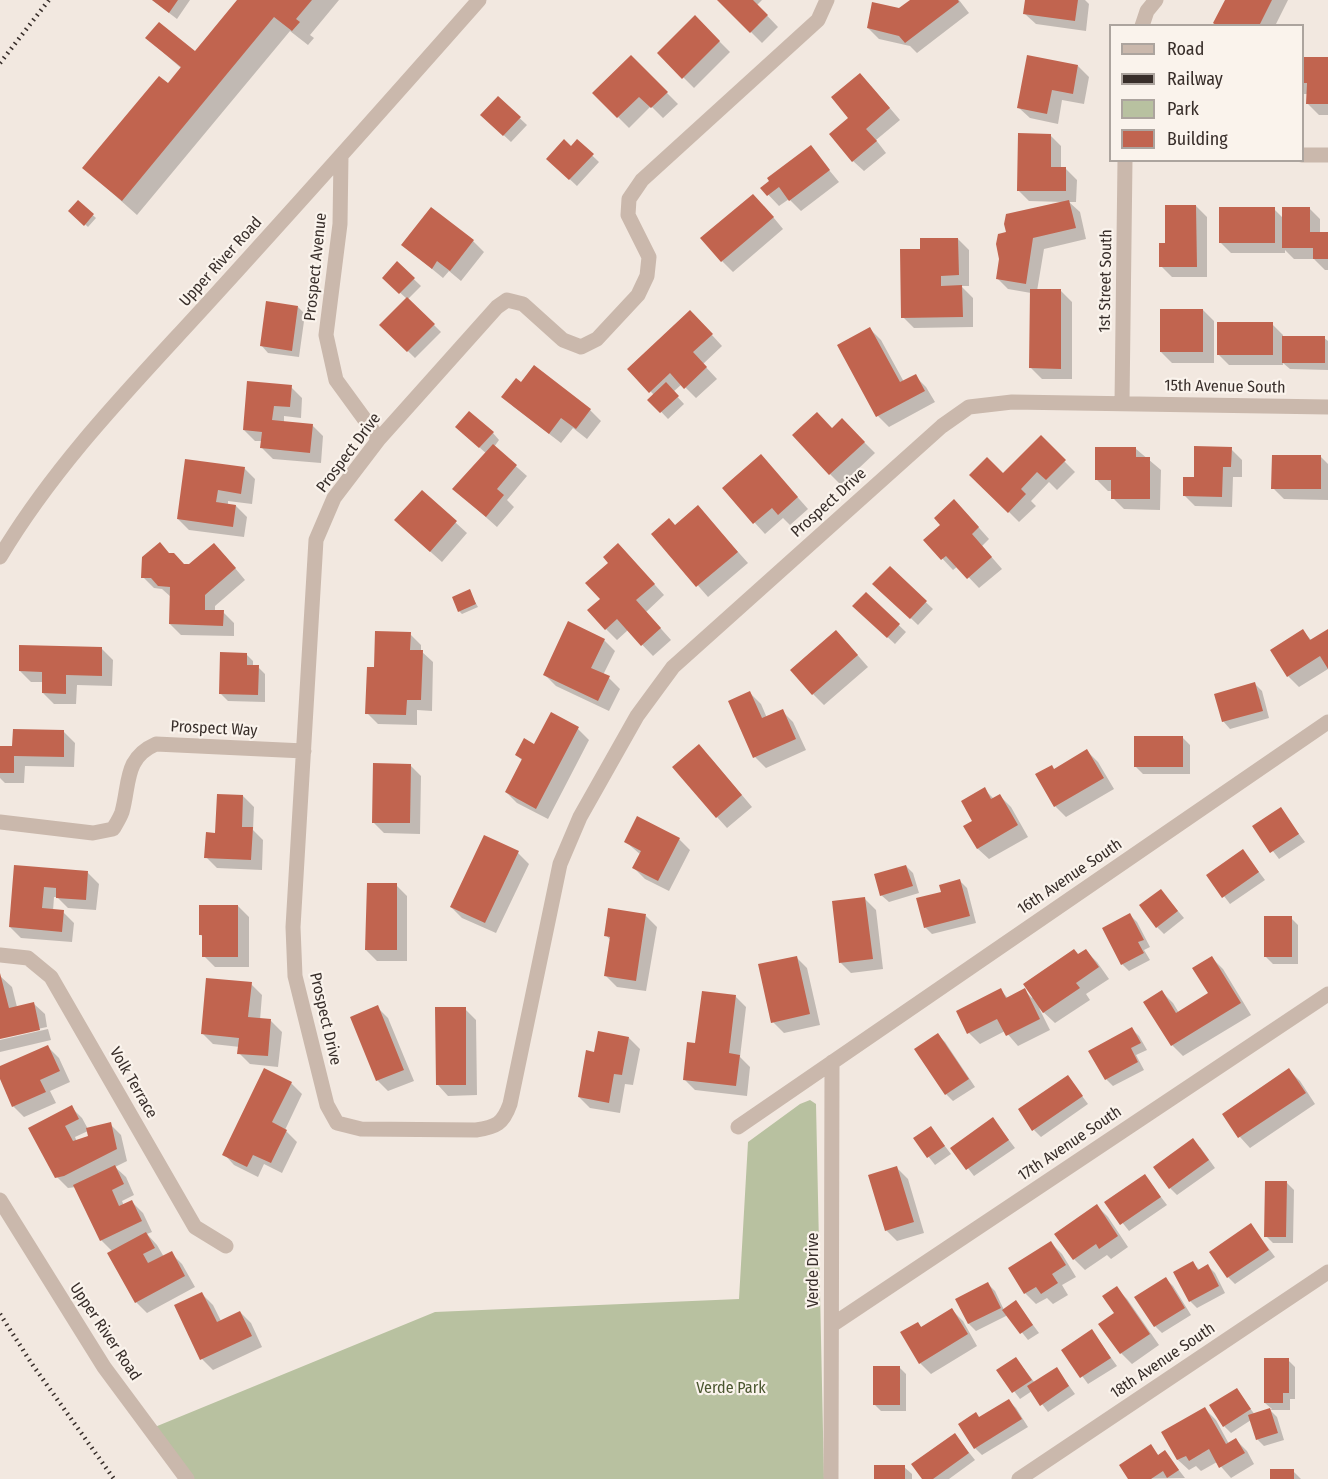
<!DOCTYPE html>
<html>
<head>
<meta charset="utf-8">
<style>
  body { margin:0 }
  #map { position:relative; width:1328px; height:1479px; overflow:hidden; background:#f2e8e0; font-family:"Fira Sans Condensed",sans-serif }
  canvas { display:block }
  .legend { position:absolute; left:1109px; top:24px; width:195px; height:138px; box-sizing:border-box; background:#faf3ec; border:2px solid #aca49e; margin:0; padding:8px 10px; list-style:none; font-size:18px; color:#382e2a }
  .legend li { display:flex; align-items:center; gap:12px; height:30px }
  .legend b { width:30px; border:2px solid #aca49e }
</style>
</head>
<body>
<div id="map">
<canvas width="1328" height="1479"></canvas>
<ul class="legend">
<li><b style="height:8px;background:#cab8ac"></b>Road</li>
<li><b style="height:8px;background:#382e2a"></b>Railway</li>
<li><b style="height:16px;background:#b8c1a0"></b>Park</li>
<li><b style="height:16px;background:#c1644f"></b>Building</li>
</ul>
</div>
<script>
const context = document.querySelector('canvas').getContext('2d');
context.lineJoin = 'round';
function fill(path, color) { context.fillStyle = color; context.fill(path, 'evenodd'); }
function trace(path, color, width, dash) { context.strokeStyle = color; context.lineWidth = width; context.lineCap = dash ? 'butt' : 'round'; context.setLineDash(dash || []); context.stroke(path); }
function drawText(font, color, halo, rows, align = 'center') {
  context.font = font + ' "Fira Sans Condensed",sans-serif'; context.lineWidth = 4.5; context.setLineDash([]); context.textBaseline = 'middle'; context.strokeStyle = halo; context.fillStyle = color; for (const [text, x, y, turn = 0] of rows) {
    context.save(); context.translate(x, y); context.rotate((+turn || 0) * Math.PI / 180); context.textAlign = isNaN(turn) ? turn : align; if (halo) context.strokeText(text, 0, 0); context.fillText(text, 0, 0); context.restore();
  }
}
fill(new Path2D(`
  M810 1100 816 1104 824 1479H187L150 1429 435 1312 739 1299 748 1142 800 1104Z`), '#b8c1a0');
fill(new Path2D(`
  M152 0H190L177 19Z
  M239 0H339L310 35 314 38 308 45 290 31 137 215 84 168 168 85 182 69 147 38 195 54Z
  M719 0H762L757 5 778 27 762 43Z
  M912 0H959L969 13 917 53 910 46 879 39 868 28Z
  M1026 0H1085L1089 4 1086 31 1036 24 1025 14Z
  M1226 0H1288L1275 26H1217Z
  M695 17 730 52 694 88 659 53Z
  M631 57 678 104 663 118 651 106 629 128 594 93Z
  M1302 58H1328V115H1319L1308 104V94H1302Z
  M1078 66 1089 77 1084 104 1062 100 1058 124 1030 118 1019 108Z
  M871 86 900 120 876 140 886 153 864 171 853 161 850 118Z
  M498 98 527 125 511 142 482 115Z
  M1050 135 1061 146V168L1066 169 1077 180 1076 202H1069L1080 212 1086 239 1044 249 1037 291H1061L1072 302V379H1042L1031 368V293L1008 289 997 278 1007 233 1063 202 1029 201 1018 190Z
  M577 141 599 162 577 186 548 159 571 148Z
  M810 147 839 182 801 211 789 199 779 206 762 188Z
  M78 202 96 218 88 227 70 211Z
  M764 206 783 229 733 272 722 261Z
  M1196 206 1207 217V277H1172L1161 266 1167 244Z
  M1309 208 1320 219V233H1328V270H1325L1314 259H1294L1285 250V253H1231L1220 242 1274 209 1283 218Z
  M958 239 969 250V286H961L973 298V327L914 328 903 317 921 250Z
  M473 241 484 252 461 281 449 271 443 278 403 245Z
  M397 263 421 286 408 299 441 332 415 358 381 325 407 299 384 278Z
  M298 307 305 314 299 357 268 353 261 345Z
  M1203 310 1214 321V363H1172L1161 352Z
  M701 323 722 346 703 364 717 379 696 398 682 384 673 392 684 404 668 419 650 400 654 395 629 369Z
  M1272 324 1283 335V338H1324L1328 341V370L1290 369 1283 363V365H1229L1218 354Z
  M870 329 881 340 904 382 915 376 926 387 935 402 889 427 878 416 839 346Z
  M534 368 590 410 601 421 587 439 573 428 561 443 514 407 503 397 522 384Z
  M291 387 302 398 301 418 284 416V423L312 425 323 436 321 463 273 459 262 448V441H255L244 430Z
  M832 429 853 431 875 453 841 485 830 474Z
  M493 433 499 440 494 447 527 476 507 500 514 507 497 527 454 489 487 454 464 434Z
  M1041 438 1075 472 1057 490 1049 482 1031 501 1036 506 1019 522 972 475H1003Z
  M1136 449 1161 470 1160 510 1124 509 1113 498V491H1108L1097 480Z
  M1231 449 1242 460V477H1233L1232 507 1195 506 1184 495 1195 479Z
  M1320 456 1328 464V500L1284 499 1273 488Z
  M771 467 808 509 790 525 783 518 765 534 724 489Z
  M244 468 255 479 252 504 228 501V505L236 506 247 517 244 537 189 530 178 519Z
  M422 492 467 533 442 562 407 531Z
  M698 507 748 563 708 597 653 534 675 526Z
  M965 512 989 539 982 546 1002 569 979 588 958 566 953 570 925 540Z
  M170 554 185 566 225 556 245 580 215 606V612H223L234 623V636L181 635 170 624 171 597 162 589 154 588 143 577Z
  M629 556 664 595 646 612 671 640 653 656 628 630 617 640 606 629 602 599Z
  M890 568 933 609 918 625 875 584Z
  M469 591 478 607 462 614 459 611Z
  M866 594 906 632 895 644 854 606Z
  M1303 631 1312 641 1328 631V669L1299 687 1288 676Z
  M410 634 421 645V651L433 662 432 711 417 710V725L378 724 367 713Z
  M604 640 615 651 603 675 609 678 620 689 609 711 556 686 545 675Z
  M847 643 868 667 824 705 813 694Z
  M102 649 113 660 112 686 77 685 76 704H54L43 693V682H31L20 671Z
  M246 654 253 661V667H258L265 674V702L228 701 221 694Z
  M1255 684 1262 691 1269 718 1230 729 1223 721Z
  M750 693 761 704 767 718 782 711 793 722 806 750 766 768 755 757Z
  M551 714 578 729 589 740 548 819 517 803 506 792 523 761 516 755 535 746Z
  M64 732 75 743 74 767 25 766 24 783H5L0 778V747L14 748Z
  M1183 738 1190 745V774H1143L1136 767Z
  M1087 751 1098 762 1114 789 1066 817 1055 806V770Z
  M710 757 752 807 727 828 717 817Z
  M410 765 421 776 420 834 384 833 373 822Z
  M984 789 994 799 1000 796 1011 807 1028 837 989 859 978 849 965 826 974 821Z
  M243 796 254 807 253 830 263 840 262 870 217 868 206 857Z
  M1280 809 1305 842 1279 859 1254 826Z
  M485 837 518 853 529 864 496 933 462 918 451 907Z
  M679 839 690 850 669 891 645 879 634 868 641 855 626 842Z
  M1243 851 1265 880 1230 904 1208 875Z
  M906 866 913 873 919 893 889 902 881 895Z
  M16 867 88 873 99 884 96 910 68 908 57 897H54L53 911 63 912 74 923 72 942 21 938 10 927Z
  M960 881 967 888 976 923 932 934 925 927 942 893Z
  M396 885 407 896V961H377L366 950Z
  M1161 891 1184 918 1164 934 1157 927Z
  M865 899 876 910 883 969 851 973 840 962Z
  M238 906 249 917V967H215L204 956V938L200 934Z
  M1130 915 1137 922 1150 947 1144 950 1150 960 1129 971 1122 964Z
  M646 916 657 927 646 991 617 987 606 976 611 941 606 935Z
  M1291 918 1298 925V964H1273L1266 957Z
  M1086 951 1097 962 1109 979 1086 994 1090 1000 1055 1023 1039 1008 1050 1030 1018 1046 1005 1031 980 1044 969 1033 1000 990 1008 998 1024 990 1032 998Z
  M796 957 807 968 820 1025 784 1033 773 1022Z
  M1212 958 1223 969 1251 1015 1183 1056 1172 1045 1162 992 1173 1003 1179 1013 1210 994Z
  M0 976 12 987 17 1007 34 1004 45 1014 47 1027 0 1037Z
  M251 984 262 995 260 1020 271 1021 282 1032 278 1067 250 1064 239 1053 240 1047 213 1044 202 1033Z
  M735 996 746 1007 740 1057 750 1067 747 1096 695 1090 684 1079 697 1044Z
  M377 1007 388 1018 414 1081 388 1091 377 1080Z
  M465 1009 476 1020 477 1095 448 1096 438 1085Z
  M48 1029 51 1040 0 1052V1040Z
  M1132 1029 1139 1036 1147 1050 1136 1055 1144 1070 1113 1086 1106 1079Z
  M938 1035 945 1042 975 1087 953 1101 946 1094Z
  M629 1038 640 1049 633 1085 625 1084 620 1113 590 1108 579 1097 596 1053Z
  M48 1047 59 1058 70 1082 50 1091 56 1103 24 1117 13 1106 0 1076V1067Z
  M1289 1070 1300 1081 1315 1104 1250 1148 1240 1137 1224 1114Z
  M1068 1077 1088 1104 1041 1137 1034 1130Z
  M291 1083 302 1094 285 1130 297 1142 282 1173 264 1164 258 1177 234 1165 224 1154Z
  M71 1107 82 1118 88 1129 110 1124 121 1135 127 1161 115 1167 126 1177 134 1195 122 1201 124 1206 132 1202 143 1213 152 1232 147 1234 157 1245 164 1257 171 1253 182 1264 195 1287 147 1313 136 1302 113 1252 101 1240 76 1187 68 1188 57 1177 30 1129ZM88 1131 90 1137 77 1142 75 1137Z
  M993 1119 1015 1148 974 1176 952 1148Z
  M931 1128 951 1154 935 1165 915 1139Z
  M1200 1147 1215 1168 1177 1195 1170 1188Z
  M897 1168 908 1179 924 1233 897 1241 886 1230Z
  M1145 1176 1167 1205 1129 1231 1106 1202Z
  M1287 1183 1294 1190 1293 1243H1273L1266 1236Z
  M1097 1206 1108 1217 1128 1247 1111 1259 1107 1255 1085 1270 1074 1259Z
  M1251 1225 1275 1257 1235 1284 1228 1277Z
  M1051 1243 1062 1254 1076 1277 1062 1285 1068 1295 1053 1304 1047 1298 1036 1304 1025 1293 1010 1269Z
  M1192 1263 1200 1270 1208 1266 1215 1273 1225 1293 1197 1308 1190 1301Z
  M1166 1279 1173 1286 1191 1315 1162 1333 1155 1326Z
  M988 1284 995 1291 1004 1310 1016 1302 1039 1333 1028 1340 1008 1315 976 1331 969 1324 957 1299Z
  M1116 1288 1127 1299 1159 1345 1132 1364 1121 1353 1116 1314Z
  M202 1294 213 1305 221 1321 240 1312 251 1323 262 1347 213 1370 202 1359 176 1306Z
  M952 1310 963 1321 977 1346 931 1374 920 1363 918 1323 922 1328Z
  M1092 1331 1117 1366 1088 1384 1063 1350Z
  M1016 1359 1035 1383 1057 1369 1075 1394 1048 1412 1032 1391 1020 1399 998 1370Z
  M1288 1360 1295 1367V1399H1290V1410H1270L1272 1409 1265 1403Z
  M899 1367 906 1374V1411H881L874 1404Z
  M1237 1390 1255 1415 1270 1410 1277 1417 1284 1440 1264 1446 1257 1439 1251 1420 1231 1433 1224 1426Z
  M1009 1401 1016 1408 1028 1427 982 1455 975 1448 981 1419Z
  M1205 1409 1216 1420 1229 1444 1236 1440 1247 1451 1254 1464 1231 1478 1217 1462 1201 1471 1196 1466 1189 1470 1178 1460 1163 1433Z
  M955 1435 975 1460 949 1479H924Z
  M1150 1446 1159 1456 1165 1452 1185 1478 1129 1479Z
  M904 1467 912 1474V1479H875Z
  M1293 1471 1301 1479H1271Z`), '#0003');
fill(new Path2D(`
  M152 0H178L169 13Z
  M237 0H312L296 19 300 22 292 31 274 17 122 201 82 168 159 76 168 83 181 67 145 38 159 22 195 51Z
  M717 0H753L768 15 750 33Z
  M910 0H958L959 2 905 43 899 36 867 28 872 2 899 8Z
  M1025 0H1078L1075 21 1023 14Z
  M1225 0H1272L1259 26H1217L1213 23Z
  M695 15 720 41 682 79 657 53Z
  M631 55 668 92 651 108 639 97 617 118 592 93Z
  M1027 55 1078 65 1073 94 1052 90 1047 114 1017 108Z
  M1302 57H1328V104H1306L1307 83H1302Z
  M860 73 890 108 866 129 877 141 852 162 829 134 848 118 831 97Z
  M498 96 521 117 503 136 480 115Z
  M1018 133 1051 134V167H1066V191H1017Z
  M564 139 571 146 577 139 594 154 569 180 546 159Z
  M811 145 830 170 789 201 779 187 767 196 760 188 769 181 767 178Z
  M753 194 774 217 721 262 700 238Z
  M78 200 94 214 84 226 68 211Z
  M1069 200 1076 228 1033 238 1026 284 996 279 999 259 996 244 998 234 1006 232 1004 224 1006 214Z
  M1165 205H1196L1197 267H1159V243H1165Z
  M431 207 474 240 450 271 437 261 432 269 401 245Z
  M1219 207H1275V243H1219Z
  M1282 207H1310V232H1328V259H1313V248H1282Z
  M920 238H958L959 275 941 276V286L962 285 963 317 901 318 900 249H920Z
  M397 261 415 278 399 294 382 278Z
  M1030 289H1061V369L1029 368Z
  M407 297 435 324 407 352 379 325Z
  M266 301 298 306 292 351 260 346Z
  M1160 309H1203V352H1160Z
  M690 310 713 334 693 352 707 367 684 389 670 373 649 393 627 369Z
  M1217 322H1273V355H1217Z
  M870 327 900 382 916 374 925 391 876 417 837 345Z
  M1282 336H1325V363H1282Z
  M534 365 591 409 576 429 561 418 549 434 501 397 516 378 521 382Z
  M247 381 292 385 290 407 274 406 272 420 313 424 310 453 260 448 262 432 243 430Z
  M666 382 679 396 660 413 647 400Z
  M469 411 494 432 479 448 455 427Z
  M817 412 832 428 842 418 865 442 829 475 792 435Z
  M1041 435 1066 460 1046 480 1037 472 1021 489 1026 494 1008 513 969 475 987 457 1003 473Z
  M493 444 517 465 497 489 504 495 486 517 452 489Z
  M1194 446 1232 447 1231 467H1223L1222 497 1183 496V477H1194Z
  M1095 447H1136V457H1150V499H1111V480H1095Z
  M761 454 798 497 778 515 772 508 753 524 722 488Z
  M1272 455H1321V489H1271Z
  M185 459 245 467 241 494 218 490 216 502 236 505 233 527 177 519Z
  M422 490 457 521 430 552 394 520Z
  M954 499 979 527 972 534 992 557 967 579 946 556 941 560 923 540 940 525 934 518Z
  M698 505 738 552 696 587 651 534 669 518 675 525Z
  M160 542 169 553H174L184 564H189L214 543 236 568 205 595V610H224L223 626 169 624 170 587 158 586 151 578H141L142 557Z
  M618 543 655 584 636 600 661 628 641 646 617 619 605 630 587 610 600 599 585 583 608 563 603 557Z
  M890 566 927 601 910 619 872 584Z
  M470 589 476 604 458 612 452 597Z
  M866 592 900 624 887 638 852 606Z
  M568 621 605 639 591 668 610 676 598 701 543 675Z
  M1303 629 1310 640 1328 629V669L1320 656 1287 677 1270 650Z
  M836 630 858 655 812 695 790 670Z
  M375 631 411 632 410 650H423L421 700H407L406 715 365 714 367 667H374Z
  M19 645 102 647V676L66 675V694L42 693V672L19 671Z
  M220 652 247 653V665H259L258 695 219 694Z
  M1255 682 1263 711 1222 722 1214 694Z
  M750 691 762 718 783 709 796 739 753 758 728 701Z
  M551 712 579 727 536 809 505 792 522 759 515 755 524 738 534 744Z
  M13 729 64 730V757L14 756V773H0V746H12Z
  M1134 736H1183V767H1134Z
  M699 744 742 795 716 818 672 767Z
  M1087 749 1104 778 1054 807 1035 774 1052 765 1054 769Z
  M373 763 411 764 410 823H372Z
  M985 787 991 799 1000 794 1018 825 977 849 963 826 972 821 961 801Z
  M217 794 243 795 242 827H253L251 860 204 858 206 832 215 833Z
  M1281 807 1299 834 1270 853 1252 826Z
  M637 816 680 838 658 881 632 868 641 851 624 842Z
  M484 835 519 851 485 923 450 907Z
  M1243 849 1259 872 1222 898 1206 875Z
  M14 865 88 871 86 900 56 898V888L44 887 42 908 64 910 62 932 9 927Z
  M906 865 913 886 880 896 874 874Z
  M960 879 970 916 924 928 916 898 941 892 939 885Z
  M367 883H397V950H365Z
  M1161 889 1178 911 1156 928 1139 905Z
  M865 897 873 959 839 963 832 901Z
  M199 905H238V957H202V935H199Z
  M608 908 646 914 636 981 604 976 610 937 604 936Z
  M1130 913 1144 940 1138 942 1144 953 1121 965 1102 928Z
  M1264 916H1292V957H1264Z
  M1074 949 1078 954 1086 949 1099 967 1076 983 1080 988 1043 1013 1023 984Z
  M797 956 810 1014 771 1023 758 964Z
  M1212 956 1241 1003 1171 1046 1143 1002 1162 990 1176 1013 1208 993 1192 968Z
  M0 973 9 1008 34 1002 40 1030 0 1039Z
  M206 978 252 982 248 1017 271 1019 268 1056 237 1054 239 1038 201 1034Z
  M1001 988 1006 998 1025 988 1040 1019 1006 1036 997 1019 967 1034 956 1011Z
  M702 991 736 995 729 1053 740 1055 736 1086 683 1080 687 1042 695 1043Z
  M378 1005 404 1070 376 1081 350 1017Z
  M435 1007H466V1085H436Z
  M1132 1027 1141 1043 1131 1048 1138 1062 1105 1080 1088 1051Z
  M598 1031 629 1037 622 1075 614 1074 609 1103 578 1097 586 1050 594 1052Z
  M938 1033 969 1079 945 1095 914 1049Z
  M48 1045 60 1071 40 1080 46 1092 12 1107 0 1079V1066Z
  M264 1068 292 1082 272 1122 287 1130 271 1163 253 1155 247 1167 222 1155Z
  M1289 1068 1306 1093 1238 1138 1222 1114Z
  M1068 1075 1083 1096 1032 1131 1018 1109Z
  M72 1105 79 1119 65 1126 73 1141 88 1136 86 1128 111 1122 117 1149 64 1176 55 1178 28 1128Z
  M993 1117 1009 1140 966 1170 950 1148Z
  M931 1126 945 1146 927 1158 913 1138Z
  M1193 1138 1209 1160 1169 1189 1153 1167Z
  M115 1165 124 1184 112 1190 119 1206 132 1200 142 1221 100 1241 73 1185Z
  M897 1166 914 1222 885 1231 868 1175Z
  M1145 1174 1161 1197 1120 1225 1104 1202Z
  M1265 1181H1287L1286 1237H1264Z
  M1097 1204 1118 1236 1099 1249 1096 1244 1073 1260 1054 1234Z
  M1251 1223 1269 1250 1227 1278 1209 1252Z
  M146 1232 155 1248 143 1254 148 1263 172 1251 185 1276 135 1303 107 1253Z
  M1051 1241 1066 1265 1052 1274 1058 1283 1041 1294 1036 1287 1024 1294 1008 1268Z
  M1193 1261 1198 1270 1208 1264 1219 1286 1189 1302 1173 1272Z
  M1166 1277 1185 1308 1154 1327 1134 1297Z
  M988 1282 1001 1308 968 1324 955 1299Z
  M1117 1286 1150 1334 1120 1354 1098 1324 1114 1313 1102 1296Z
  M202 1292 217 1322 240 1311 252 1336 200 1360 174 1305Z
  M1016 1300 1033 1325 1020 1334 1002 1310Z
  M952 1308 968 1334 919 1364 900 1332 918 1322 921 1327Z
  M1092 1329 1111 1358 1080 1378 1061 1350Z
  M1016 1357 1032 1380 1012 1393 996 1370Z
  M1264 1358H1289V1393H1283V1403H1264Z
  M873 1366H900V1405H873Z
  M1057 1367 1069 1386 1040 1406 1027 1386Z
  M1237 1388 1251 1409 1223 1427 1209 1405Z
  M1009 1399 1022 1419 974 1449 958 1424 976 1412 979 1417Z
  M1205 1407 1226 1444 1236 1438 1245 1453 1219 1468 1209 1449 1189 1461 1186 1456 1177 1460 1161 1432Z
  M1270 1408 1278 1433 1256 1440 1248 1415Z
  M955 1433 969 1453 933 1479H922L911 1464Z
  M1151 1444 1158 1455 1165 1450 1179 1470 1167 1478 1163 1471 1151 1479H1128L1119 1465Z
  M874 1465H905V1479H874Z
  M1270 1469H1294V1479H1270Z`), '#c1644f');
trace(new Path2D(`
  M827 0 818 20 642 180 629 199 628 215 649 257 647 276 638 295 597 339 581 347 563 340 523 304 507 300 497 307 379 439 334 498 316 540 293 927 295 976 327 1105 337 1123 361 1129 476 1130C496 1127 503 1124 510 1104L560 864 580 817 637 716 673 667 942 426 969 407 1012 402 1328 407
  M1142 26 1147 11 1156 0
  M1302 155H1328
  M341 156 340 224 326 335 336 380 379 439
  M1122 403 1125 160
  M0 557C56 463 133 385 206 305 298 204 389 102 479 0
  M0 822 93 833 113 829C116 824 120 818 122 812 130 783 124 758 156 744L304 751
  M0 955 28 958 51 977 195 1227 226 1246
  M738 1127 1328 722
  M0 1200 104 1367 187 1479
  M832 1325 1328 994
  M831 1479 832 1062
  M1019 1479 1328 1272`), '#cab8ac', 15);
trace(new Path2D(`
  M0 63 49 0
  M0 1314 32 1364 114 1479`), '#382e2a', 4.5, [1.5, 4.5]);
drawText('16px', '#382e2a', '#faf3ec', [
  ["Upper River Road",221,262,-48],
  ["Prospect Avenue",316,267,-84],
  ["1st Street South",1106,281,-89],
  ["15th Avenue South",1225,387,1],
  ["Prospect Drive",349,453,-53],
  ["Prospect Drive",829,503,-42],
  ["Prospect Way",214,729,3],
  ["16th Avenue South",1070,877,-34],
  ["Prospect Drive",325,1019,77],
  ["Volk Terrace",133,1083,60],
  ["17th Avenue South",1070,1144,-34],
  ["Verde Drive",814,1270,-90],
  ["Upper River Road",105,1332,56],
  ["18th Avenue South",1163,1361,-34]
]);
drawText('16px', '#4a562f', '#faf3ec', [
  ["Verde Park",731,1389]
]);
</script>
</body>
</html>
